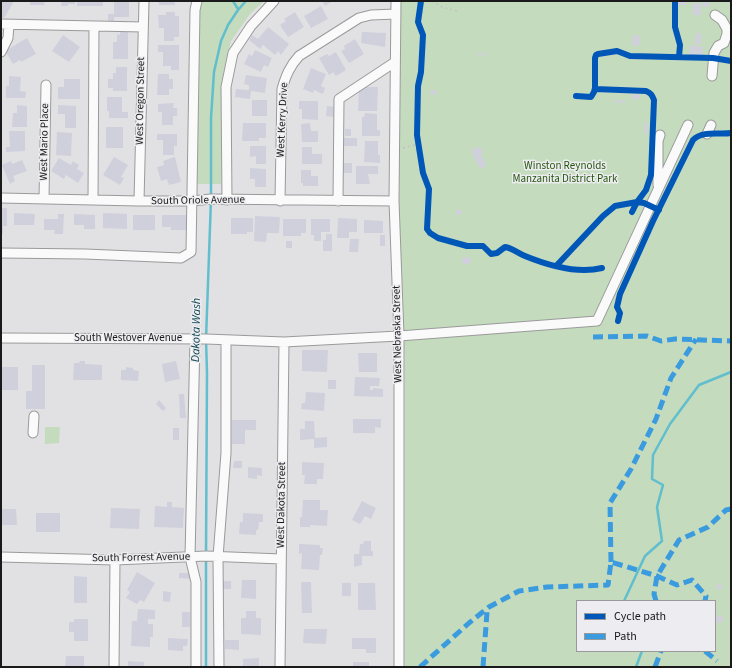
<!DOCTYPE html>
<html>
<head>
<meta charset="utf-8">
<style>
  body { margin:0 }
  #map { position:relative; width:732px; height:668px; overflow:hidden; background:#e1e1e3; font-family:"Source Sans 3",sans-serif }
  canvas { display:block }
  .frame { position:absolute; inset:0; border:2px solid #1a1a1b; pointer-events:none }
  .legend { position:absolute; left:576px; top:600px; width:140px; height:52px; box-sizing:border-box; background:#ededf1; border:1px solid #99999b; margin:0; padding:5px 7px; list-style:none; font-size:12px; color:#1a1a1b }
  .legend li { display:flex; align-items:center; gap:8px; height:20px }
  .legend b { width:20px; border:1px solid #99999b }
</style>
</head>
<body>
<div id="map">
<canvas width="732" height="668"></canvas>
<div class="frame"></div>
<ul class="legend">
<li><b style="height:5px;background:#0057b8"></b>Cycle path</li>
<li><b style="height:5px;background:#3b9bdf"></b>Path</li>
</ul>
</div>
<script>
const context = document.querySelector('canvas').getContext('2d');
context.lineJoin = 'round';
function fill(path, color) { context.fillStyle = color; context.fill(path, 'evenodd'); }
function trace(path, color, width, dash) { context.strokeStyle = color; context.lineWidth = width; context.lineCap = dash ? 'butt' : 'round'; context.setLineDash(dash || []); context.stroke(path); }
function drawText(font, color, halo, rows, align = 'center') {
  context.font = font + ' "Source Sans 3",sans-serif'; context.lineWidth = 3; context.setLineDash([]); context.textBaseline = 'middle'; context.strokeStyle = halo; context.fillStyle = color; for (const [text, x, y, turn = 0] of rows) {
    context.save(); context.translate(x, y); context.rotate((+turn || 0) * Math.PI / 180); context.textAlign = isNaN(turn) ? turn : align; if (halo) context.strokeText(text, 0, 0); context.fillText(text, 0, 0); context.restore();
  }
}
fill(new Path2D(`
  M202 1H264L250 14 231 41 223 75 221 184H197L200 9Z
  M401 1H731V667H405V357L400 287 399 202ZM577 601H715V651H577Z
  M45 427H60L59 443 45 444Z`), '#c4dbbe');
trace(new Path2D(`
  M233 1 238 9
  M206 554 207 373 206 339 211 199V118L214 72 221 41 228 25 238 10 246 1
  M206 559V667
  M624 601 645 556 662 541 657 507 663 485 652 479 653 455 670 424 699 385 731 372
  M636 667 642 651`), '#60becd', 2.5);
fill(new Path2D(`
  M1 1H12L13 3 4 18 1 16Z
  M30 1H45L44 5H30Z
  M62 1H75V4H68V6H61Z
  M77 1H103V6H77Z
  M114 1H129V17H114V22H108V14H114Z
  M159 1H175V5H159Z
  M322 1H333L325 6Z
  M677 1H687L686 5H677Z
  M703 1H709V7H703Z
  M693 3H701V15H693Z
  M321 6 328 19 311 28 304 16Z
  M166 12H175V16H179V37H174V41H164V28H159L158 15H166Z
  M295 12 304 27 288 37 280 25 286 21 284 19Z
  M268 27 289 44 281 55 278 51 275 55 263 45 260 49 249 40 252 35 258 39Z
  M120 29H128V59H113V42H117V34L120 35Z
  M362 32 386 33 385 47 361 43Z
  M696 33 701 34V44H695Z
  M63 35 80 47 69 62 52 51Z
  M633 35 640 36 639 46 632 45Z
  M27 38 36 54 21 62 20 60 13 64 5 51Z
  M355 39 364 54 349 63 341 51 345 49 344 46Z
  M158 45H179V70H171V66H163V52H158Z
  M690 45 703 47 702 57 689 55Z
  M255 50 272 58 268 67 264 65 261 72 244 64 249 54 252 56Z
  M336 52 346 70 336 76 333 72 329 75 319 58 327 54 329 56Z
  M477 53 488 54V55H477Z
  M116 67H127V91H113V88H108V79H113V73H116Z
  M311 68 326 74 321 86 325 88 323 94 314 90 313 93 303 89Z
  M158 74H169V79H173V89H169V95H157Z
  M246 75 267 78 265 93 251 91 250 99 235 97 236 89 249 90V85L244 84Z
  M9 76 21 77 20 91 26 92 25 98H6V86H9Z
  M64 79H80V99H58V87H64Z
  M362 87H378L377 111H358L359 89Z
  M436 90 437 94 431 95 430 91Z
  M632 94 640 95V99H632Z
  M107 97H122V112H128V118H109V111H107Z
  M252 100H267V116H252Z
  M614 100 625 101V103L614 102Z
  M299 101H318V120L302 119V109H299Z
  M174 103 173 108H177V116H173V125H162V112H158V104Z
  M17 105 27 106V127H12L13 113H17Z
  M58 105 76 106V128H65V114H58Z
  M327 106 336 107 335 117 326 116Z
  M365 113 377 114V130H380V136H362V117H364Z
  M243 123H266V138H259V141H242Z
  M310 123 311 131H318V142H302L301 124Z
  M644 123H647V134H644Z
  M106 127H123V148H106Z
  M345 129H351V136H345Z
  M9 131H25V151L6 152V147H10Z
  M57 132 72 133 71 156 56 155Z
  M157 134H177V146H174V155H163V140H157Z
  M344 138H357V146H344Z
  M365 141H378V155H380V163L364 162Z
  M250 146H266V164H256V156L250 157Z
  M302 147H312V154H322V164H302Z
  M480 147 483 153 481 154 486 166 480 169 471 150Z
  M114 157 128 165 121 177 124 178 120 185 103 175Z
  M175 157 181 182 169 185 167 179 161 181 157 167 164 165 163 161Z
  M59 158 71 165 73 161 79 165 77 169 84 173 78 183 66 175 64 179 51 171Z
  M22 160 27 171 13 176 15 181 10 184 2 165 11 161 12 164Z
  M343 163H352V173H342Z
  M356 166H378V174H368L370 184H356Z
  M250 168 266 169V187H255V179H250Z
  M301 170H311V176H318V186H303V183H301Z
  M1 208H7V226H3V234H1Z
  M456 210H462V214L456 215Z
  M14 213 35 214 34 225H14Z
  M103 213 127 214V229L103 228Z
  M58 214H64L63 234H54L55 230H44V219H58Z
  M74 214 95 215V229H84V225H74Z
  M133 215H155V230H133Z
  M162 215H186V230H171V227H162Z
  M255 216 280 217 279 233H267L266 242 254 241Z
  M231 218H253V232H247V234H231Z
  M338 218 357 219V232H349V238H337Z
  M283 219H306V233H301V236H283Z
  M311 219H330V232H321V241H314V235H311Z
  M364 220 383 221V233H364Z
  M326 234H332V251H323V240H326Z
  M380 235H385V246H380Z
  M350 239H359L358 252H349Z
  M286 241H292V248H286Z
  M470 257 471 263 463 265 462 258Z
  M302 350H328L327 372 302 371Z
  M358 353H377V372H359Z
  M80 361H85V364L102 365V380H73L74 363H79Z
  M176 361 180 379 165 382 162 364Z
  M32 365H45V409H26V391H32Z
  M1 367H18V390H1Z
  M126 367 133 368V370L139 371 138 381 121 380V370H126Z
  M355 377 380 378 379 386H370V390H373V388L383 389V397L354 396Z
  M328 380H336V389H328Z
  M306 392 325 393 324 411 301 409 302 403H305Z
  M179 394H184L186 418H180Z
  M159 400 166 408 163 411 156 404Z
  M353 419H381V428L375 427V433H353Z
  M232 420H256V430H245V444H232Z
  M305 421H314L315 438 327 437V447L314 448V439L300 440V429H305Z
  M173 428H179V440H173Z
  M234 461H242V468H233Z
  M302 462 324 463 323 479H317V484H304L305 475H302Z
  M248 467 262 468V476L257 475V479L248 478Z
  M303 500H320V510H328L327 526 310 525V527H300V517H302Z
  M362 501 376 508 371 519 365 516 360 524 352 520Z
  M167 502H172V507L184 508 183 528 154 527 155 506 167 507Z
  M111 508 140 509 139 529 110 528Z
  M1 509H16L17 525H1Z
  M36 513H60V532H36Z
  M243 513 263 514V522H259L258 530H256V535L239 534 240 522H243Z
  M364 541H371V551H373V556H362V565L354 567V554H359L360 544H363Z
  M299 544 320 545V548H323L322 555H320L319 570 301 569 302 553 299 554Z
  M137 572 155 583 144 602 140 600 137 604 126 598 130 592 127 590Z
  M179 573H189V579L179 578Z
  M74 576 87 577V603H74Z
  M242 580H256V599L241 598Z
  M223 581H231V589H223Z
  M301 582H311L312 613H302Z
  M342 583H351V596H342Z
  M358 583H375L376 610H358Z
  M720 583 723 587 720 590 716 587Z
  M163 591 171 592 170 602 163 601Z
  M138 609 155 610V619H148V624H153V637H150V647L131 646 132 621H137Z
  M246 611H256V618H261V635L241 634V618H246Z
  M182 612H190V627H182Z
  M720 615 724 619 719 624 715 618Z
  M74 619H88V641H74V632H69V622H74Z
  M304 629H327L326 644 303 643Z
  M168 638 188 639 187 646H183V651L168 650Z
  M352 638H376V653H366V649H352Z
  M225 640H239V650L225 649Z
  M66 656H84V667H65Z
  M259 658V667H243V659Z
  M128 661 144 662V667H128Z
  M353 662H369V667H353Z`), '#d0d0dd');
const minor = new Path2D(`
  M396 1 394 201 399 336V667
  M1 24 143 27
  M1 52 8 38 9 25
  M712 76 714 53 718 46 724 43 727 34V29L722 20 715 15
  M707 134 711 125
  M658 185V141L660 135
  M1 198 139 201H192L211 199 394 201
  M44 199 46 85
  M93 200 94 26
  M227 200 226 87 233 53 251 26 274 1
  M139 201 144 1
  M280 201 282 89C286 75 290 66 299 56L359 18 371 15 396 14
  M338 201 339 99 395 62
  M1 253 85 254 181 258 191 252 195 10 197 1
  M1 338 206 339 284 342 399 336 597 321 688 125
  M195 339 190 557 196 582V667
  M33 433 34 416
  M1 557 115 560 206 556 281 559
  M114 667 115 560
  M219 667 218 557 226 453V340
  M280 667 284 342`);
trace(minor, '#9a9a9b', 11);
trace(new Path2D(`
  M432 1 442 7 457 11
  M403 148 419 144`), '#c2c2c2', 1.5, [2, 3]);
trace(minor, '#fafafb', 9);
trace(new Path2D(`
  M593 337 647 336 661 341 675 339 731 341
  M611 562 610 503 631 469 656 419 671 378 696 339
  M656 601 654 594 657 576 679 540 708 527 726 510 731 509
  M705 651 717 661
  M420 667 469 623 489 607 519 591 547 587 608 585 611 562 657 576 677 585 692 580 706 596 705 601
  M483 667 487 612 489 607
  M655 667 661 651`), '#3b9bdf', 5, [10, 5]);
trace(new Path2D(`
  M421 1 418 22 423 35 421 72 418 86 417 135 423 173 429 189 427 229 430 233 438 238 467 246H483L491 254 497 253 505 247C512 248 518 253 525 256 547 265 578 274 602 268
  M675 1V27L680 45 679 57
  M595 89 646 91C651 93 652 95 654 100L651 175 646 190 637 202 632 212
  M576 96 591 97 594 92 595 88V58L596 55 598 54 617 51 630 56 713 58 731 61
  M557 265 603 216 615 206 637 202 644 203 659 210
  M618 321 620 313 617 307 620 294 653 221 693 140C703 130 719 135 731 133`), '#0057b8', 6);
drawText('11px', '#1a1a1b', '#ededf1', [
  ["West Oregon Street",141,101,-89],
  ["West Kerry Drive",283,120,-87],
  ["West Mario Place",45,142,-89],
  ["South Oriole Avenue",198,201,-1],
  ["West Nebraska Street",398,334,-91],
  ["South Westover Avenue",128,339],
  ["West Dakota Street",282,505,-89],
  ["South Forrest Avenue",141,558,-1]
]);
drawText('11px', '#26560e', '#ededf1', [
  ["Winston Reynolds",565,167],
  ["Manzanita District Park",565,180]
]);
drawText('italic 12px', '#0e464f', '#ededf1', [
  ["Dakota Wash",197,330,-89]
]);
</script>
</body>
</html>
